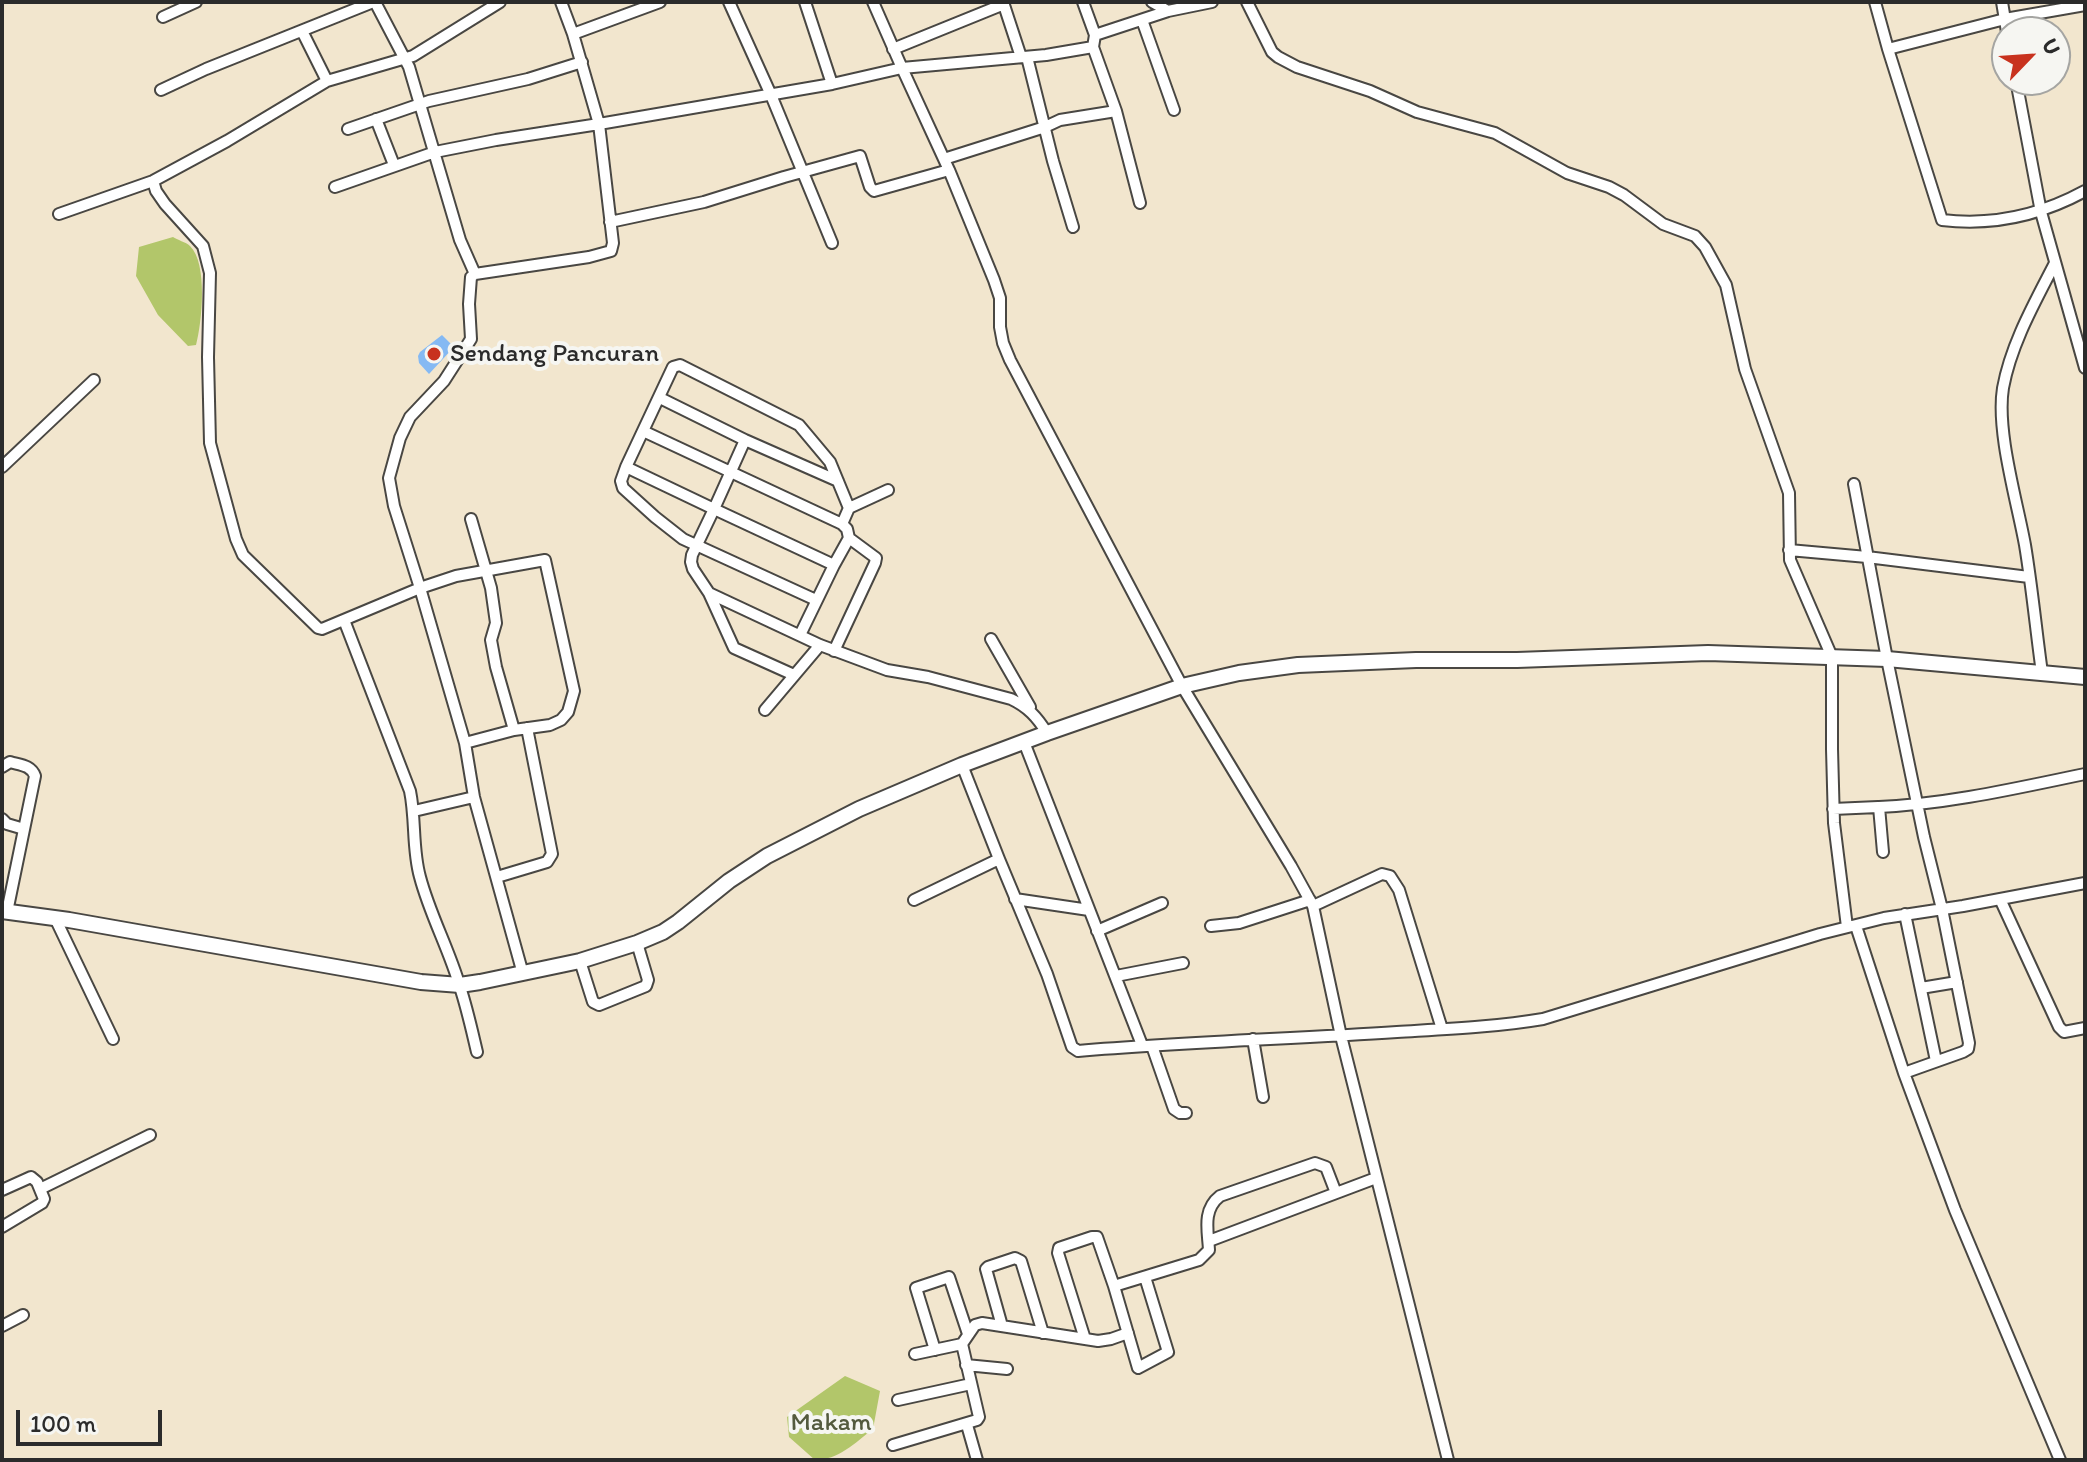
<!DOCTYPE html>
<html>
<head>
<meta charset="utf-8">
<style>
  body { margin:0 }
  #map { position:relative; width:2087px; height:1462px; overflow:hidden; background:#f2e6ce; font-family:Itim,sans-serif }
  canvas { display:block }
  .frame { position:absolute; inset:0; border:4px solid #2b2b2b; pointer-events:none }
  .north { position:absolute; left:1991px; top:16px; width:80px; height:80px; box-sizing:border-box; background:#f6f6f2; border:2px solid #a5a5a2; border-radius:50%; rotate:65deg; font-size:22px; font-weight:700; line-height:32px; text-align:center; color:#2b2b2b }
  .north::after { content:''; display:block; margin:auto; width:28px; height:36px; background:#c8321e; clip-path:polygon(50% 0,100% 100%,50% 72%,0 100%) }
  .scale { position:absolute; left:16px; top:1410px; width:146px; height:36px; box-sizing:border-box; border:4px solid #2b2b2b; border-top:0; padding-left:10px; font-size:24px; line-height:28px; white-space:nowrap; color:#2b2b2b; -webkit-text-stroke:6px #f6f6f2; paint-order:stroke }
</style>
</head>
<body>
<div id="map">
<canvas width="2087" height="1462"></canvas>
<div class="frame"></div>
<div class="north">U</div>
<div class="scale">100 m</div>
</div>
<script>
const context = document.querySelector('canvas').getContext('2d');
context.lineJoin = 'round';
function fill(path, color) { context.fillStyle = color; context.fill(path, 'evenodd'); }
function trace(path, color, width, dash) { context.strokeStyle = color; context.lineWidth = width; context.lineCap = dash ? 'butt' : 'round'; context.setLineDash(dash || []); context.stroke(path); }
function drawText(font, color, halo, rows, align = 'center') {
  context.font = font + ' Itim,sans-serif'; context.lineWidth = 8; context.setLineDash([]); context.textBaseline = 'middle'; context.strokeStyle = halo; context.fillStyle = color; for (const [text, x, y, turn = 0] of rows) {
    context.save(); context.translate(x, y); context.rotate((+turn || 0) * Math.PI / 180); context.textAlign = isNaN(turn) ? turn : align; if (halo) context.strokeText(text, 0, 0); context.fillText(text, 0, 0); context.restore();
  }
}
fill(new Path2D(`
  M173 237C177 240 186 242 190 246 208 263 202 323 196 345L188 346 158 315 136 276 139 247Z
  M845 1376 880 1391 873 1429C855 1443 838 1460 815 1460L789 1437 787 1417Z`), '#b2c66a');
fill(new Path2D(`
  M442 335 454 347 429 374 419 363 418 356 420 352Z`), '#85b9f3');
const street = new Path2D(`
  M375 2 409 67 460 240 475 274 471 277 469 304 471 339 444 381 410 417 400 438 389 478 394 506 420 588 465 743 474 797 523 974
  M561 2 573 34
  M729 2 771 95 832 243
  M805 2 832 84
  M873 2 902 68 949 170 994 280 1000 298V327L1003 343 1010 360 1182 686 1291 866 1313 906 1341 1036 1448 1460
  M1003 2 1021 57
  M1083 2 1095 35
  M1152 2 1168 11
  M1247 2 1272 52 1278 57 1297 67 1370 91 1417 112 1495 133 1567 173 1609 187 1624 195 1663 224 1695 236 1705 247 1726 285 1745 369 1789 493 1790 560 1832 657V749L1834 823 1847 927
  M1875 2 1888 49 1942 220C1992 226 2041 215 2085 191
  M2002 2 2007 32
  M163 17 196 2
  M1142 20 1174 110
  M302 31 327 81
  M893 49 1004 4
  M1888 49 2005 19 2085 5
  M1027 57 1053 161 1073 227
  M2016 80 2041 212 2085 368
  M161 90 206 69 373 2
  M376 119 394 165
  M348 129 429 101 528 79 582 62
  M944 159 1045 127 1060 120 1116 111
  M153 181 156 191 165 204 203 246 210 273 208 357 210 443 236 539 243 555 318 628 322 629 420 588 456 576 545 560 574 691 568 712 561 720 550 725 514 730 465 743
  M335 187 435 152 496 140 599 124 832 84 902 68 1046 55 1093 47
  M1140 203 1116 111 1093 47 1095 35 1168 11 1212 2
  M59 214 153 181 227 141 327 81 413 56 500 2
  M610 222 704 202 784 177 860 156 870 187 874 191 949 170
  M475 274 589 257 611 251 613 243 599 124 573 34 660 2
  M660 398 745 440 838 481
  M643 431 842 524
  M745 440 714 509 834 565
  M2 467 94 380
  M626 467 621 481 623 488 655 517 683 539 816 600
  M1854 484 1887 659 1924 837 1942 909 1969 1043 1968 1049 1963 1052 1904 1073
  M849 508 888 490
  M471 519 491 588 496 623 491 640 496 667 514 730
  M1789 550 1867 557 2029 577
  M709 593 820 645 887 670 928 677 1011 699C1028 707 1037 717 1047 733
  M344 620 410 791C416 820 412 849 420 877 430 915 449 949 460 987 467 1008 472 1031 477 1052
  M991 639 1030 707
  M834 651 875 563 876 558 849 538
  M2042 673C2036 630 2032 587 2025 545 2017 501 1996 431 2003 388 2011 344 2035 302 2055 263
  M794 675 734 648 709 593 693 569 691 562 692 555 714 509 626 467 673 367 680 365 799 425 830 462 849 508 842 524 847 529 849 538 834 565 800 635
  M765 710 820 645
  M1024 742 1142 1045
  M962 765 999 859 1047 974 1072 1047 1078 1051C1184 1042 1290 1039 1397 1032 1446 1029 1495 1027 1543 1019L1820 934 1884 918 1963 906 2085 883
  M2 767 10 762C20 765 31 765 35 776L7 912
  M1833 809 1878 807
  M414 811 474 797
  M2 819 7 824 24 829
  M1883 852 1879 807C1949 804 2017 788 2085 774
  M497 877 547 862 552 854 527 728
  M1015 899 1089 910
  M2000 899 2059 1027 2064 1032 2085 1028
  M914 900 999 859
  M1313 906 1382 874 1390 876 1399 890 1442 1029
  M1905 914 1936 1061
  M55 918 113 1039
  M1211 926 1239 923 1310 900
  M1856 926 1904 1073 1955 1210 2060 1460
  M1097 931 1162 903
  M580 961 593 1002 599 1005 646 986 648 980 637 943
  M1116 976 1183 963
  M1921 988 1957 982
  M1253 1039 1263 1097
  M1152 1046 1174 1109 1180 1113H1186
  M40 1189 150 1135
  M2 1190 31 1177 37 1182 44 1199 42 1203 2 1227
  M1209 1241 1376 1178
  M1145 1277 1168 1352 1138 1368 1114 1286 1199 1260 1209 1250C1208 1231 1202 1210 1220 1196L1315 1163 1326 1167 1336 1193
  M2 1326 23 1315
  M1002 1326 986 1269 988 1267 1015 1258 1021 1261 1043 1333
  M1085 1339 1058 1253 1059 1248 1092 1237H1097L1114 1286
  M935 1350 916 1288 949 1277 968 1334
  M915 1354 962 1344
  M966 1365 1007 1369
  M898 1400 971 1384
  M967 1425 977 1460
  M893 1445 977 1420 979 1417 962 1344 975 1325 982 1323 1098 1341 1111 1339 1128 1333`);
const secondary = new Path2D(`
  M2 911 69 920 421 982 460 985 480 982 580 961 637 943 663 932 678 922 729 881 767 856 859 809 962 765 1047 733 1182 686 1239 673 1298 665 1416 660H1517L1708 653 1887 659 2085 677`);
trace(street, '#494743', 14);
trace(secondary, '#494743', 18);
trace(street, '#fff', 10);
trace(secondary, '#fff', 14);
for (const [x, y, r, color] of [
  [434,354,8,"#c8321e"]
]) { const dot = new Path2D(); dot.arc(x, y, r, 0, 2 * Math.PI); context.fillStyle = color; context.fill(dot); trace(dot, '#f6f6f2', 3); }
drawText('26px', '#2b2b2b', '#f6f6f2', [
  ["Sendang Pancuran",450,354]
], 'left');
drawText('26px', '#545a3e', '#f6f6f2', [
  ["Makam",831,1423]
]);
</script>
</body>
</html>
